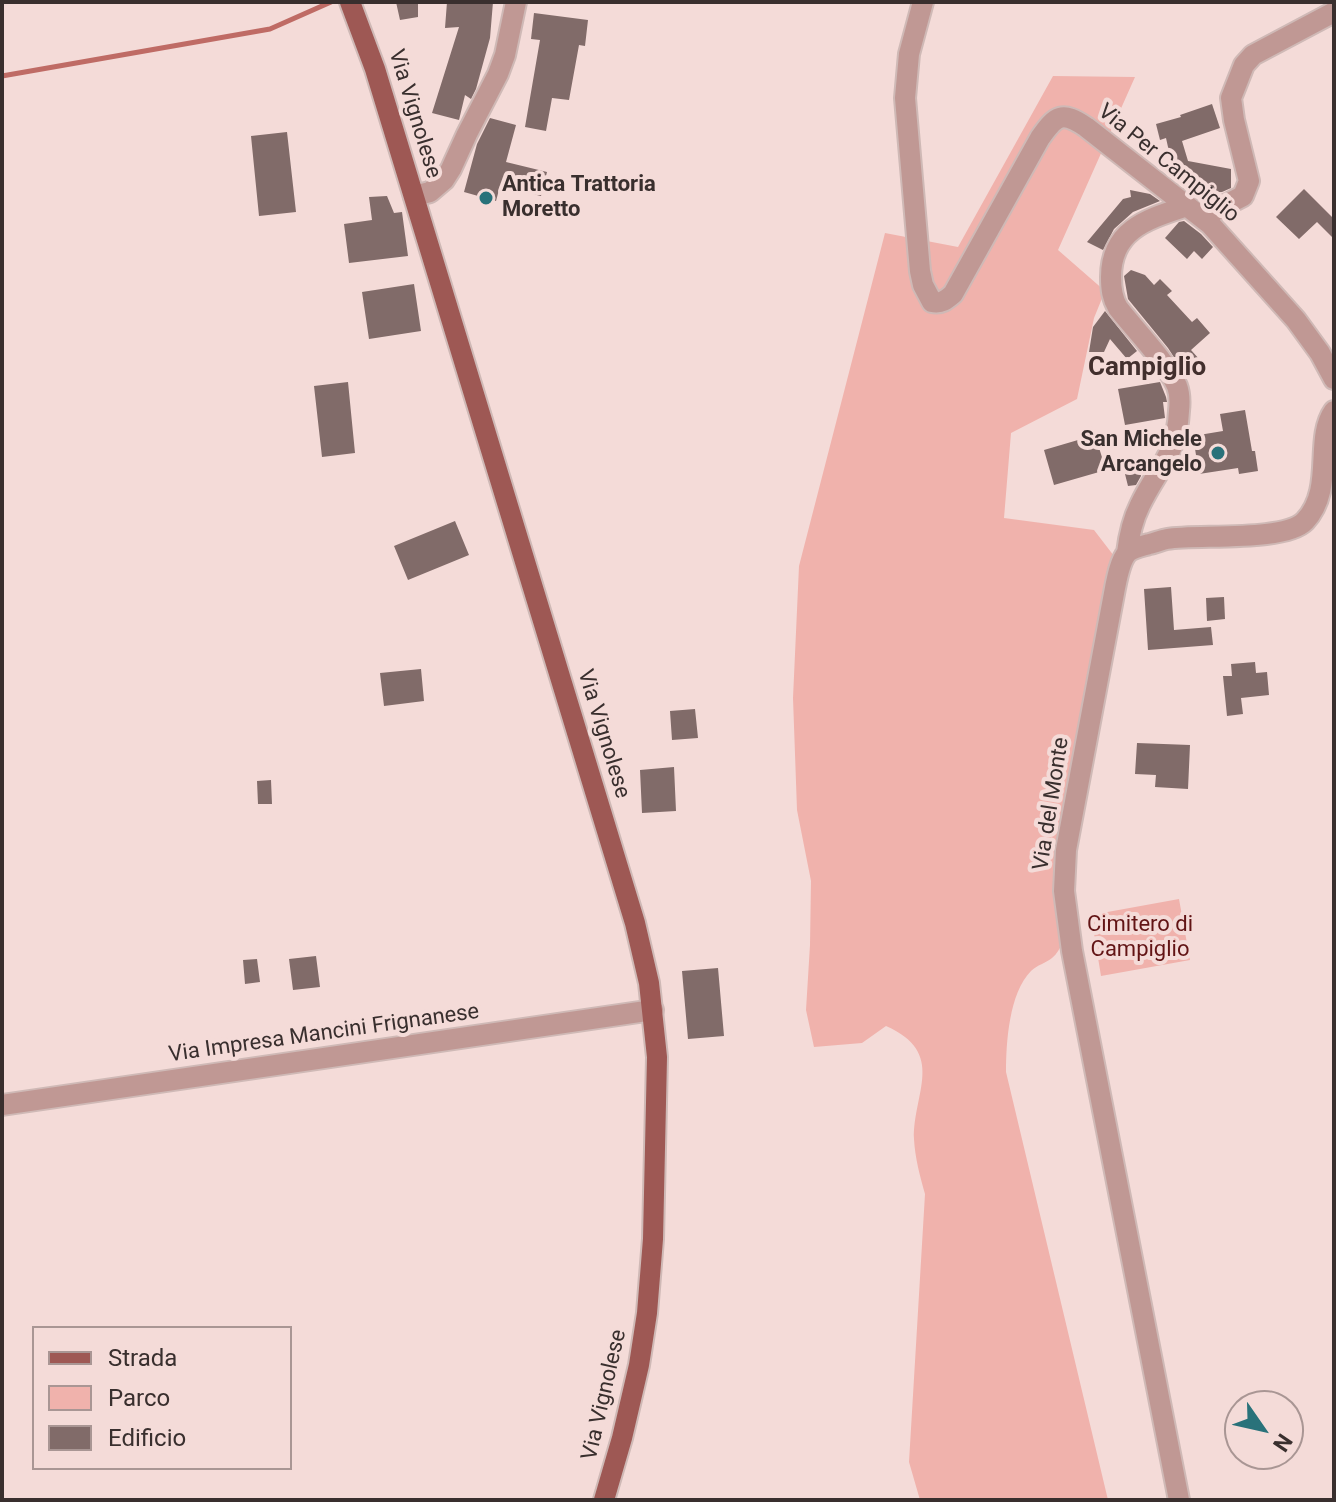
<!DOCTYPE html>
<html>
<head>
<meta charset="utf-8">
<style>
  body { margin:0 }
  #map { position:relative; width:1336px; height:1502px; overflow:hidden; background:#f4dbd8; font-family:Roboto,sans-serif }
  canvas { display:block }
  .frame { position:absolute; inset:0; border:4px solid #392f2e; pointer-events:none }
  .legend { position:absolute; left:32px; top:1326px; width:260px; height:144px; box-sizing:border-box; background:#f4dbd8; border:2px solid #a99694; margin:0; padding:10px 14px; list-style:none; font-size:24px; color:#392f2e }
  .legend li { display:flex; align-items:center; gap:16px; height:40px }
  .legend b { width:40px; border:2px solid #a99694 }
  .north { position:absolute; left:1224px; top:1390px; width:80px; height:80px; box-sizing:border-box; background:#f4dbd8; border:2px solid #a99694; border-radius:50%; rotate:124deg; font-size:22px; font-weight:700; line-height:32px; text-align:center; color:#392f2e }
  .north::after { content:''; display:block; margin:auto; width:28px; height:36px; background:#29727a; clip-path:polygon(50% 0,100% 100%,50% 72%,0 100%) }
</style>
</head>
<body>
<div id="map">
<canvas width="1336" height="1502"></canvas>
<div class="frame"></div>
<ul class="legend">
<li><b style="height:10px;background:#9e5854"></b>Strada</li>
<li><b style="height:22px;background:#f0b2ac"></b>Parco</li>
<li><b style="height:22px;background:#816b69"></b>Edificio</li>
</ul>
<div class="north">N</div>
</div>
<script>
const context = document.querySelector('canvas').getContext('2d');
context.lineJoin = 'round';
function fill(path, color) { context.fillStyle = color; context.fill(path, 'evenodd'); }
function trace(path, color, width, dash) { context.strokeStyle = color; context.lineWidth = width; context.lineCap = dash ? 'butt' : 'round'; context.setLineDash(dash || []); context.stroke(path); }
function drawText(font, color, halo, rows, align = 'center') {
  context.font = font + ' Roboto,sans-serif'; context.lineWidth = 8; context.setLineDash([]); context.textBaseline = 'middle'; context.strokeStyle = halo; context.fillStyle = color; for (const [text, x, y, turn = 0] of rows) {
    context.save(); context.translate(x, y); context.rotate((+turn || 0) * Math.PI / 180); context.textAlign = isNaN(turn) ? turn : align; if (halo) context.strokeText(text, 0, 0); context.fillText(text, 0, 0); context.restore();
  }
}
fill(new Path2D(`
  M1053 76 1135 77 1058 250 1105 291 1094 318 1077 399 1011 433 1004 518 1094 530 1114 556 1063 942C1060 948 1057 954 1052 958 1046 963 1037 965 1031 971 1009 993 1006 1043 1006 1072L1108 1500H920L909 1462 925 1194C920 1176 915 1158 914 1139 913 1093 947 1053 886 1026L862 1043 814 1047 806 1010 810 945 811 881 797 810 793 698 799 566 885 233 958 247Z
  M1179 899 1190 960 1101 976 1091 915Z`), '#f0b2ac');
trace(new Path2D(`
  M2 76 270 29 331 2`), '#bf6b65', 5);
fill(new Path2D(`
  M396 2H418V17L400 20Z
  M447 2H493L490 38 476 89 471 99 465 95 459 120 432 113 459 27 445 28Z
  M534 13 588 20 585 46 579 45 569 100 552 98 546 131 525 127 540 40 531 39Z
  M1212 104 1220 128 1182 141 1188 161 1231 169V188L1222 192 1192 193 1167 174 1170 156 1166 138 1160 140 1156 124 1181 117 1180 115Z
  M490 118 516 125 506 162 547 172 541 196 500 186 496 201 464 192 477 144Z
  M287 132 296 212 259 216 251 136Z
  M1304 189 1334 219V239L1317 222 1299 239 1276 217Z
  M1130 190 1150 194 1160 201 1133 212 1114 229 1103 250 1087 242 1123 199 1131 197Z
  M387 196 394 213 402 212 408 256 349 263 344 224 372 220 369 197Z
  M1184 221 1201 234 1213 247 1202 259 1194 251 1187 259 1165 238 1179 222Z
  M1131 270 1145 275 1154 285 1160 279 1172 291 1167 295 1192 322 1197 318 1210 333 1191 350 1200 360 1185 374 1168 348 1128 299 1124 276Z
  M414 284 421 331 369 339 362 292Z
  M1105 311 1137 351 1127 359 1110 339 1104 352H1089L1093 327Z
  M348 382 355 453 322 457 314 386Z
  M1160 382 1166 397 1167 402H1163L1165 418 1125 425 1118 389Z
  M1245 410 1252 451H1255L1258 471 1239 474 1238 468 1199 474 1193 436 1223 431 1220 414Z
  M1095 435 1106 470 1054 485 1044 450Z
  M1140 471 1141 476 1136 485 1128 486 1125 474Z
  M455 521 469 555 408 580 394 546Z
  M1171 587 1174 630 1211 627 1213 645 1148 650 1144 589Z
  M1224 597 1225 619 1207 621 1206 598Z
  M1255 662 1256 673 1267 672 1269 695 1241 698 1243 714 1227 716 1223 676H1232L1231 664Z
  M421 669 424 701 384 706 380 673Z
  M695 709 698 738 672 740 670 711Z
  M1137 743 1190 745 1188 789 1155 787 1156 775 1135 774Z
  M674 767 676 811 642 813 640 770Z
  M271 780 272 804H258L257 781Z
  M316 956 320 987 293 990 289 959Z
  M257 959 260 982 245 984 243 960Z
  M718 968 724 1036 688 1039 682 971Z`), '#816b69');
const minor = new Path2D(`
  M923 2 909 54 905 98 920 271 923 285 932 302C941 304 946 300 953 294L1040 138C1056 115 1062 111 1086 127L1210 224 1296 320 1320 353 1334 379
  M414 196 430 192 444 180 451 169 467 134 498 74 505 55 516 2
  M1205 219 1216 210 1243 196 1249 181 1234 120 1231 98 1244 65 1253 55 1334 12
  M1127 553C1129 536 1132 521 1140 505 1157 469 1177 455 1179 411 1180 402 1180 394 1177 386 1165 360 1136 331 1118 308 1112 298 1111 289 1111 277 1111 229 1148 219 1187 206
  M2 1105 653 1010
  M1179 1500 1072 951 1064 891 1066 850 1115 588C1117 578 1120 561 1127 553 1132 548 1143 546 1149 544 1155 543 1161 540 1167 539 1198 534 1285 542 1305 521 1335 489 1314 439 1334 411`);
const major = new Path2D(`
  M350 2 375 69 635 923 649 983 657 1057 653 1239 647 1313 639 1365 622 1438 604 1500`);
trace(minor, '#cfb9b6', 24);
trace(major, '#cfb9b6', 24);
trace(minor, '#c09894', 20);
trace(major, '#9e5854', 20);
for (const [x, y, r, color] of [
  [486,198,8,"#29727a"],
  [1218,453,8,"#29727a"]
]) { const dot = new Path2D(); dot.arc(x, y, r, 0, 2 * Math.PI); context.fillStyle = color; context.fill(dot); trace(dot, '#f4dbd8', 3); }
drawText('22px', '#392f2e', '#f4dbd8', [
  ["Via Vignolese",414,114,73],
  ["Via Per Campiglio",1168,164,39],
  ["Via Vignolese",603,734,73],
  ["Via del Monte",1052,804,-81],
  ["Via Impresa Mancini Frignanese",324,1034,-8],
  ["Via Vignolese",605,1395,-77]
]);
drawText('bold 22px', '#392f2e', '#f4dbd8', [
  ["Antica Trattoria",502,185],
  ["Moretto",502,210],
  ["San Michele",1202,440,"right"],
  ["Arcangelo",1202,465,"right"]
], 'left');
drawText('22px', '#621415', '#f4dbd8', [
  ["Cimitero di",1140,925],
  ["Campiglio",1140,950]
]);
drawText('bold 26px', '#422f2d', '#f4dbd8', [
  ["Campiglio",1147,368]
]);
</script>
</body>
</html>
